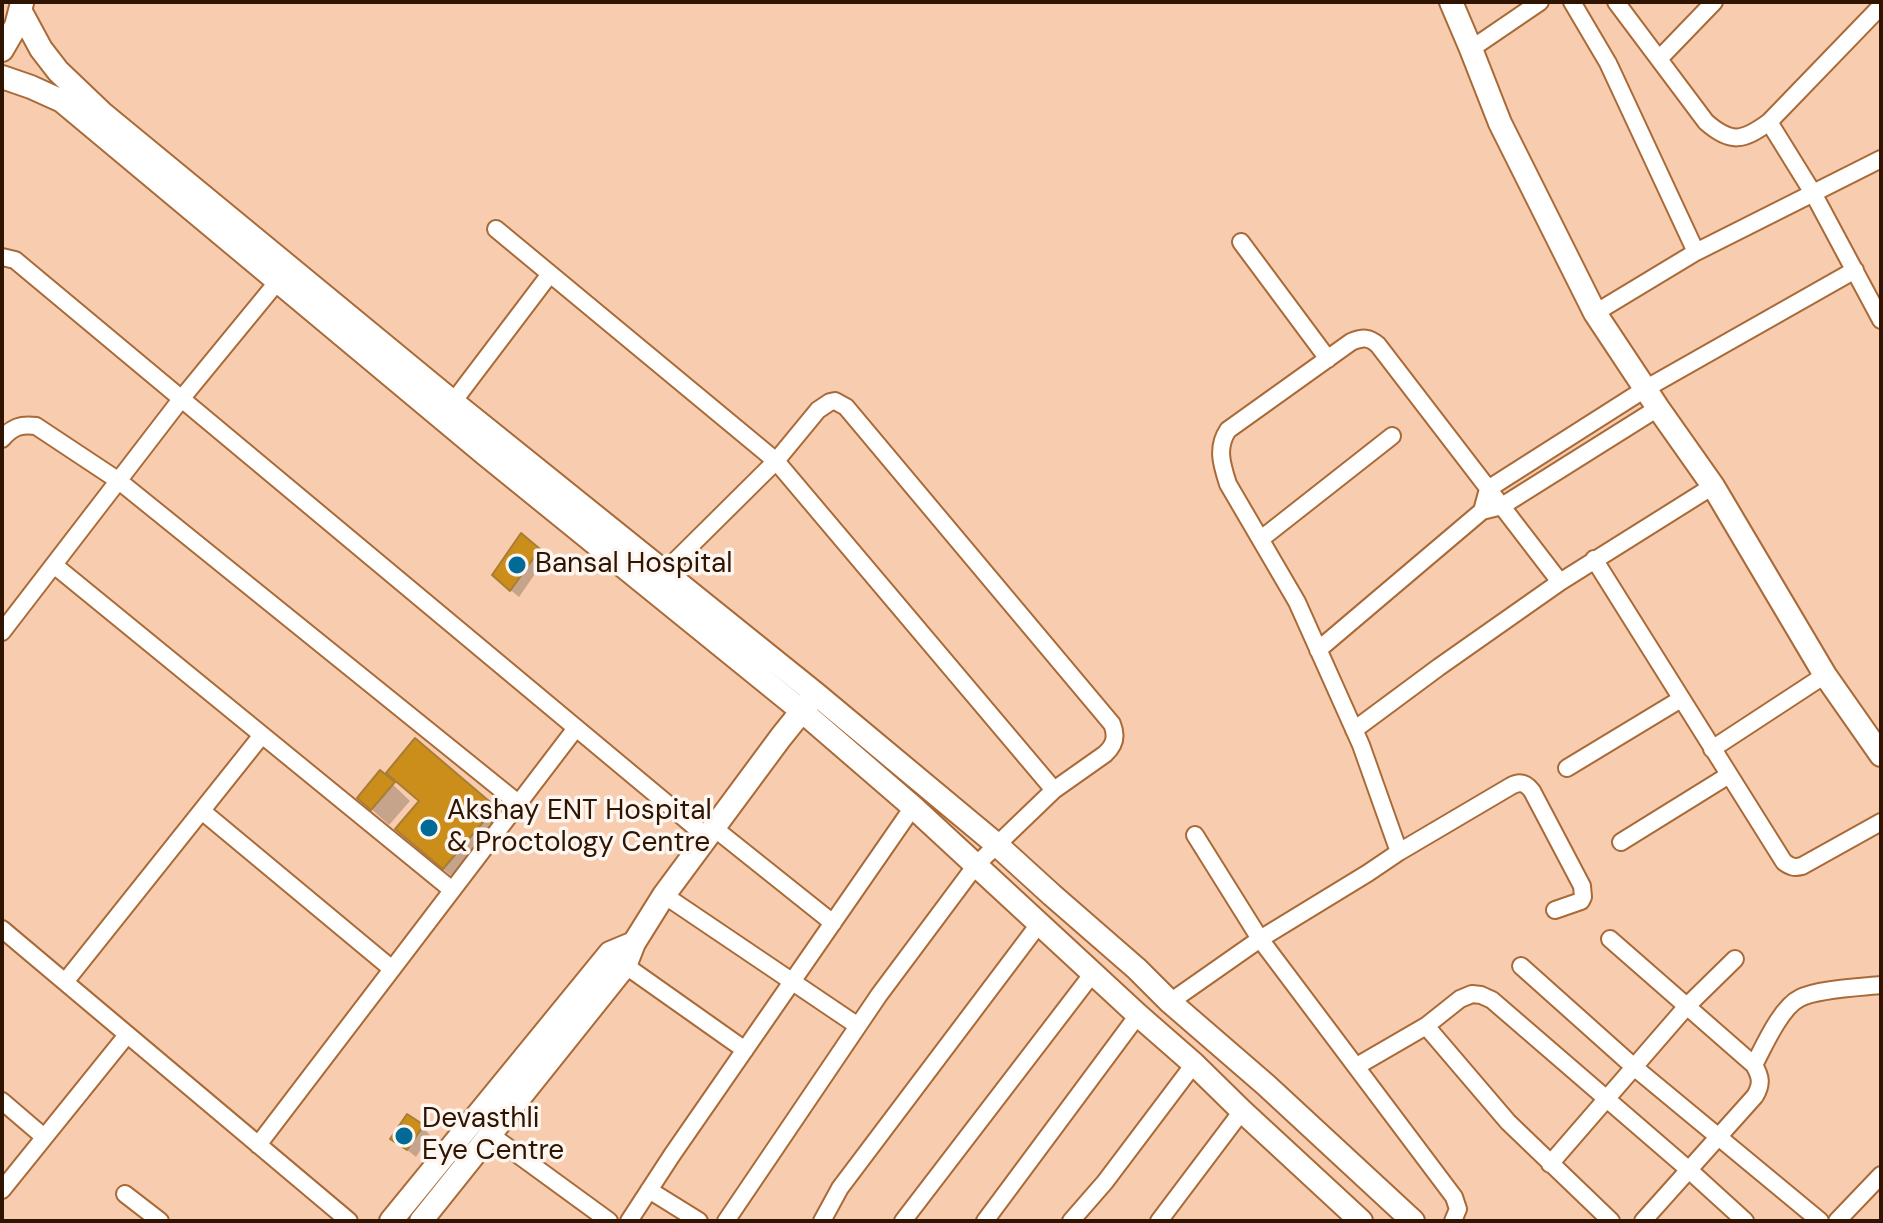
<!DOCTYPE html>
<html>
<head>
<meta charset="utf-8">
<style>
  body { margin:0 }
  #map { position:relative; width:1883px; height:1223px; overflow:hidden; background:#f8cdaf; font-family:"DM Sans",sans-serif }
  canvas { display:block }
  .frame { position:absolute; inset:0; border:4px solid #2e1401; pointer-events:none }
</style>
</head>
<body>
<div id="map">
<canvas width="1883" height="1223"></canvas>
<div class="frame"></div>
</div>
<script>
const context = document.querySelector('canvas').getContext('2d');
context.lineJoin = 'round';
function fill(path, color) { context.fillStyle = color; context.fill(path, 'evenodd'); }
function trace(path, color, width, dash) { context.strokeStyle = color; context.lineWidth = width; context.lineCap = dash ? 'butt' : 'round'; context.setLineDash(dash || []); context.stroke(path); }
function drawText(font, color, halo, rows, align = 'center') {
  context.font = font + ' "DM Sans",sans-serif'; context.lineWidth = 7; context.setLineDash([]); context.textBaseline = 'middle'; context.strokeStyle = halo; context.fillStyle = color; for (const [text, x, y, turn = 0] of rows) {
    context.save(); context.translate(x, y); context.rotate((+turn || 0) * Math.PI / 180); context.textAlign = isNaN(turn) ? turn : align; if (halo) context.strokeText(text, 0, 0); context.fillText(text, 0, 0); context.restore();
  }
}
fill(new Path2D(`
  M538 551 546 558 519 597 502 583Z
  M380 772 410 801 389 825 359 798Z
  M389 773 494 808 511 825 461 884 414 845 397 829 420 802Z
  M422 1127 430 1135 416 1157 392 1138Z`), '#0003');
const building = new Path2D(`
  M521 533 540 549 510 591 492 575Z
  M415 738 496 807 443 869 395 829 419 801 386 773Z
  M380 770 395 782 371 810 357 798Z
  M407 1114 424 1125 407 1150 390 1139Z`);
fill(building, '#cb8e1b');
trace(building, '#a97d33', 2);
const street = new Path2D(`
  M1572 2 1608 63 1696 252
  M1616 2 1706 122C1731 144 1743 141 1769 122L1813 193 1881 320
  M1471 49 1540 2
  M1659 59 1714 2
  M1769 122 1881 6
  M496 229 776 461 1054 790
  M1241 242 1328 359
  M2 257 15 260 707 837
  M1595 313 1696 252 1881 159
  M453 402 550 274
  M2 439C12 427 21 424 36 426L119 481 518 803
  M1482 511 1488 489 1645 389 1855 270
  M1261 539 1392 436
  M1594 559 1784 862C1791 867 1794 868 1802 866L1881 822
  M54 565 452 890
  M663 573 776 461 818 410 830 402 835 401 846 407 1112 724C1117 736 1115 745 1105 754L1054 790 976 865 879 995 726 1221
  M2 632 182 398 278 281
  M1318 650 1482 511 1502 506 1658 408
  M1354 730 1439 667 1560 582 1713 486
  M1712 749 1825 675
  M1567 768 1681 699
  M202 811 392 969
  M714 828 833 923
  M1195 835 1260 939 1454 1197 1458 1209 1453 1221
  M1621 842 1729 775
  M1399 852 1361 745 1297 602 1228 484C1222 465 1216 448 1228 430L1351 342C1363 337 1369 337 1378 345L1560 582
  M664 895 858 1026
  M2 929 349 1221
  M1610 939 1754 1065C1761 1077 1762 1084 1755 1096L1643 1221
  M619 961 745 1050
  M1521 966 1634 1067 1820 1221
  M65 982 262 735
  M1170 1002 1260 939 1368 873 1399 852 1511 786C1520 781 1526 783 1532 791L1582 886 1583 897 1581 901 1555 910
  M1426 1026 1508 1122 1611 1221
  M1754 1065C1764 1046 1781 1007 1800 998 1816 989 1862 987 1881 985
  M1357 1066 1426 1026 1460 999 1472 994 1481 995 1492 1000 1689 1170 1745 1221
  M2 1101 44 1137
  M491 1135 609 1221
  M258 1145 576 728
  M1550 1164 1687 1006 1735 959
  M2 1190 127 1035
  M649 1190 699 1221
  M125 1194 160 1221
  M629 1221 672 1155 913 807
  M822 1221 840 1188 1039 924
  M903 1221 1093 973
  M985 1221 1138 1015
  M1071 1221 1105 1182 1194 1064
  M1159 1221 1242 1111
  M1837 1221 1881 1175`);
const secondary = new Path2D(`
  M1451 2 1471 49 1500 123 1595 313 1658 408 1713 486 1825 675 1881 755
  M21 12 41 49 58 71 102 113 453 402 816 694 996 844 1052 895 1137 969 1170 1002 1266 1085 1413 1221
  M2 50 16 26 22 3
  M2 77 31 87 62 101 485 454 803 712 913 807 1138 1015 1194 1064 1242 1111 1361 1221
  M391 1221 610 953 634 943
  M421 1221 625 966 634 943 664 895 781 737 810 701`);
trace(street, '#aa6a37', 20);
trace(secondary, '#aa6a37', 26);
trace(street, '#fff', 16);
trace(secondary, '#fff', 22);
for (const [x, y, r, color] of [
  [517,565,10,"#016a97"],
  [429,828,10,"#016a97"],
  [404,1136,10,"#016a97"]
]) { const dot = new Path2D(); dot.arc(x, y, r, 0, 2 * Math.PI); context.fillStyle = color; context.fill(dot); trace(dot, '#fef6f1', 3); }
drawText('28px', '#2e1401', '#fef6f1', [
  ["Bansal Hospital",535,565],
  ["Akshay ENT Hospital",447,812],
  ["& Proctology Centre",447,844],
  ["Devasthli",422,1120],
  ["Eye Centre",422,1152]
], 'left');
</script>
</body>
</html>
